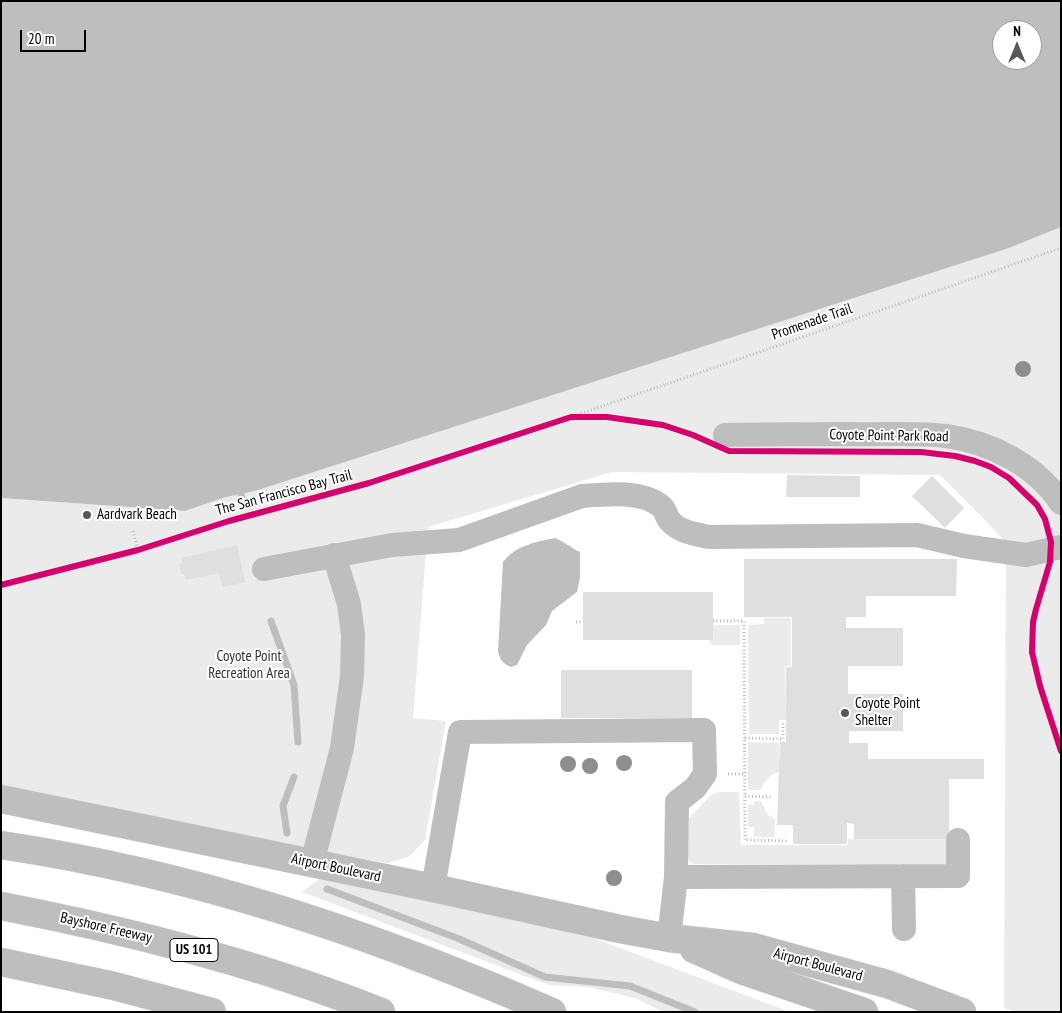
<!DOCTYPE html>
<html>
<head>
<meta charset="utf-8">
<style>
  body { margin:0 }
  #map { position:relative; width:1062px; height:1013px; overflow:hidden; background:#fff; font-family:"PT Sans Narrow",sans-serif }
  canvas { display:block }
  .frame { position:absolute; inset:0; border:2px solid #000; pointer-events:none }
  .north { position:absolute; left:992px; top:20px; width:50px; height:50px; box-sizing:border-box; background:#fff; border:1px solid #999; border-radius:50%; rotate:0deg; font-size:14px; font-weight:700; line-height:20px; text-align:center; color:#000 }
  .north::after { content:''; display:block; margin:auto; width:18px; height:22px; background:#595959; clip-path:polygon(50% 0,100% 100%,50% 72%,0 100%) }
  .scale { position:absolute; left:20px; top:30px; width:66px; height:22px; box-sizing:border-box; border:2px solid #000; border-top:0; padding-left:6px; font-size:15px; line-height:18px; white-space:nowrap; color:#000; -webkit-text-stroke:4px #fff; paint-order:stroke }
</style>
</head>
<body>
<div id="map">
<canvas width="1062" height="1013"></canvas>
<div class="frame"></div>
<div class="north">N</div>
<div class="scale">20 m</div>
</div>
<script>
const context = document.querySelector('canvas').getContext('2d');
context.lineJoin = 'round';
function fill(path, color) { context.fillStyle = color; context.fill(path, 'evenodd'); }
function trace(path, color, width, dash) { context.strokeStyle = color; context.lineWidth = width; context.lineCap = dash ? 'butt' : 'round'; context.setLineDash(dash || []); context.stroke(path); }
function drawText(font, color, halo, rows, align = 'center') {
  context.font = font + ' "PT Sans Narrow",sans-serif'; context.lineWidth = 4; context.setLineDash([]); context.textBaseline = 'middle'; context.strokeStyle = halo; context.fillStyle = color; for (const [text, x, y, turn = 0] of rows) {
    context.save(); context.translate(x, y); context.rotate((+turn || 0) * Math.PI / 180); context.textAlign = isNaN(turn) ? turn : align; if (halo) context.strokeText(text, 0, 0); context.fillText(text, 0, 0); context.restore();
  }
}
fill(new Path2D(`
  M1061 227V1012H1015L1004 1008 1006 542 940 475 612 472 428 527 413 718 446 721 425 840 409 857 388 863 290 846 1 786V498L185 511 226 497 255 491 1009 248Z
  M764 618H791V666H785L786 720H779V734H749L748 625 764 624Z
  M708 625H740V645H713L710 643Z
  M748 742 779 743V772C769 775 764 781 761 790H748Z
  M720 792H739L741 845H848V839H953L946 864H694L689 861 688 856 689 818 712 794Z
  M754 801H761L767 814 775 819V837H754V827H748V804L754 805Z
  M322 877 588 936 790 1012H663L635 998 588 987 549 985 302 892Z`), '#ebebeb');
fill(new Path2D(`
  M1 1H1061V227L1009 248 255 491 226 497 185 511 1 498ZM1002 30H1032V60H1002Z
  M555 538C565 542 571 548 580 552V577L577 592 552 611 546 625 527 645 517 665 511 667C503 664 500 660 498 651L503 562C516 545 536 542 555 538Z`), '#bebebe');
trace(new Path2D(`
  M241 494 244 505
  M271 621 294 685 298 742
  M287 833 283 806 294 777
  M327 889 457 938 545 977 630 986 695 1012`), '#bebebe', 7);
fill(new Path2D(`
  M787 475 860 476V497H786Z
  M932 476 964 508 945 528 912 496Z
  M237 545 245 582 223 587 219 573 186 580 184 574H181L179 564 182 563 181 558Z
  M744 559H957L956 596H866V617H846V628H903V666H848V694H903V731H849V743H868V759H984V779H949V839H854V824L847 823V844H793V825H777L780 741 786 742V667H792V617H744Z
  M583 592H713V640H583Z
  M561 670H692V718H561Z`), '#dfdfdf');
const major = new Path2D(`
  M1 799 433 888 620 929 669 938 753 947 887 984 962 1012
  M694 949 741 970 864 1012`);
const highway = new Path2D(`
  M1 845C195 874 373 934 552 1012
  M1 906C130 931 258 963 381 1012
  M1 962 114 986 212 1012`);
trace(major, '#dbdbdb', 29);
trace(highway, '#dbdbdb', 29);
trace(new Path2D(`
  M571 417 1061 248
  M133 531 138 550
  M713 621H744L745 840 789 841
  M576 622H583
  M745 738 783 739V723
  M728 774H745
  M745 796 772 797`), '#b9b9b9', 3, [1, 2.5]);
trace(new Path2D(`
  M725 435C767 434 809 434 851 434 882 435 915 432 946 436 990 442 1036 465 1061 503
  M264 569 392 545 459 540 582 496C606 494 643 490 662 507 666 511 666 517 670 521 679 532 696 534 709 537L917 535 964 546 1026 555 1061 547
  M312 863 342 748 352 676 353 635 349 604 334 555
  M903 876 904 929
  M676 877 958 876V840
  M433 888 460 732 704 730 705 774 695 788 677 802 676 877 669 938`), '#bebebe', 24);
trace(major, '#bebebe', 28);
trace(highway, '#bebebe', 28);
trace(new Path2D(`
  M1 585 138 550 229 521 369 483 571 417H607L663 425 693 435 729 451 921 452 955 456 975 461 991 467 1009 478 1037 505 1045 519 1051 542 1050 562 1036 609 1033 622 1032 652 1040 686 1061 751`), '#d6006c', 6);
context.fillStyle = '#8e8e8e';
for (const [x, y] of [
  [1023,369],
  [624,763],
  [568,764],
  [590,766],
  [614,878]
]) { context.beginPath(); context.arc(x, y, 8, 0, 2 * Math.PI); context.fill(); }
for (const [x, y, r, color] of [
  [87,515,5,"#595959"],
  [845,713,5,"#595959"]
]) { const dot = new Path2D(); dot.arc(x, y, r, 0, 2 * Math.PI); context.fillStyle = color; context.fill(dot); trace(dot, '#fff', 2); }
for (const [x, y, w] of [
  [194,950,48]
]) { const box = new Path2D(); box.roundRect(x - w / 2, y - 11.5, w, 23, 4); context.fillStyle = '#fff'; context.fill(box); trace(box, '#000', 1); }
drawText('bold 14px', '#000', null, [
  ["US 101",194,950]
]);
drawText('15px', '#000', '#fff', [
  ["Promenade Trail",812,322,-19],
  ["Coyote Point Park Road",889,436,1],
  ["The San Francisco Bay Trail",284,493,-15],
  ["Airport Boulevard",336,868,12],
  ["Bayshore Freeway",106,928,13],
  ["Airport Boulevard",818,965,15]
]);
drawText('15px', '#000', '#fff', [
  ["Aardvark Beach",97,515],
  ["Coyote Point",855,704],
  ["Shelter",855,721]
], 'left');
drawText('15px', '#323232', '#fff', [
  ["Coyote Point",249,657],
  ["Recreation Area",249,674]
]);
</script>
</body>
</html>
